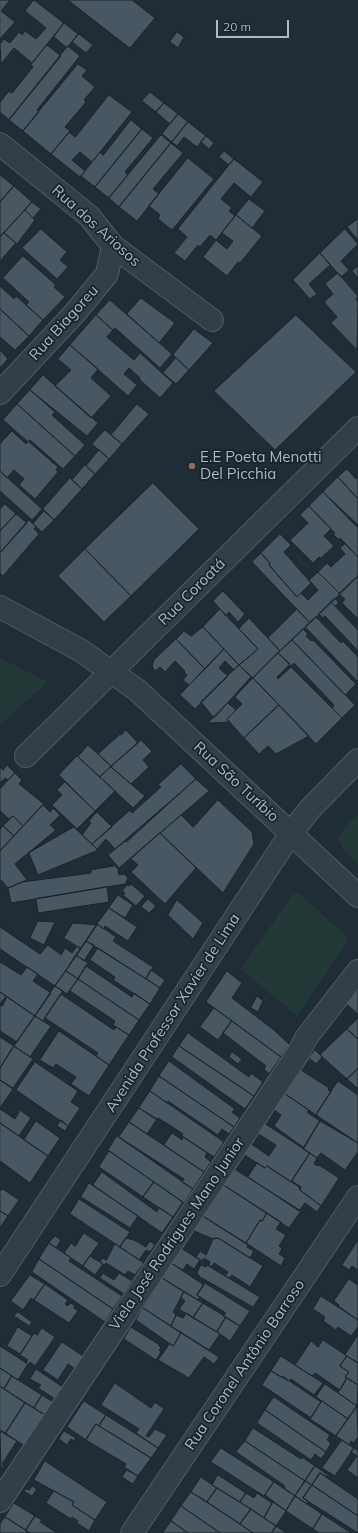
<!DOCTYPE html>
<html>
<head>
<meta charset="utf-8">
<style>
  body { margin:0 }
  #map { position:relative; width:358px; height:1533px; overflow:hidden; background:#202c36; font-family:Mulish,sans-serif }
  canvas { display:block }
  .scale { position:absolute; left:216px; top:20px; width:73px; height:18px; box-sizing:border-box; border:2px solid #adb9c4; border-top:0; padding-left:5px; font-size:12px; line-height:14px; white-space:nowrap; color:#adb9c4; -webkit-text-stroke:3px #19232b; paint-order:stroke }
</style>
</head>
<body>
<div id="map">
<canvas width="358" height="1533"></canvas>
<div class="scale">20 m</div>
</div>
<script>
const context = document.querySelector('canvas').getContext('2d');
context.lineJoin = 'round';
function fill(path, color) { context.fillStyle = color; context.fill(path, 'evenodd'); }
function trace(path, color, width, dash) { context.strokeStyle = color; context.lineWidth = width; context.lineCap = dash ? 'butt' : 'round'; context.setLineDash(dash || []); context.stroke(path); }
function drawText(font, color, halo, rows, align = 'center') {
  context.font = font + ' Mulish,sans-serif'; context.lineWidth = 3.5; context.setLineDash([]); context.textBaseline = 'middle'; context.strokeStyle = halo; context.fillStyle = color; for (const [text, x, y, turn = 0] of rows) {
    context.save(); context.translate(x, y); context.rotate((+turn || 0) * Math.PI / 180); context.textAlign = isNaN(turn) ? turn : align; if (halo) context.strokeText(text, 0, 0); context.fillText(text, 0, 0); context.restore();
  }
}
fill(new Path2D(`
  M0 658 48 682 0 725Z
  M358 814V864L343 849 338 838 345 827Z
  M299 893 349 939 297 1016 241 969 292 895Z`), '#233938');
const building = new Path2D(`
  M0 0H10L1 11 15 22 0 39Z
  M34 0 64 23 32 63 14 48 1 64 0 44 4 39 10 43 19 32 22 35 25 31 36 39 46 28 25 11Z
  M68 0H132L155 18 130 48Z
  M64 23 78 34 67 48 54 37Z
  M177 32 184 37 178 48 170 42Z
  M79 34 93 45 86 53 72 42Z
  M47 45 61 56 9 120 0 112V102L9 91 12 93 33 67 31 65Z
  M68 46 80 56 37 110 39 112 23 131 9 120Z
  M78 64 87 70 82 76 95 87 84 100 86 102 65 127 70 131 51 154 23 131Z
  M150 92 164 103 156 112 142 101Z
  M109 95 132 112 92 162 80 152 72 160 85 171 80 177 51 154 69 132 75 137Z
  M164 103 178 114 170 124 156 112Z
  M178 114 188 122 172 142 162 134Z
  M131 120 142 129 95 187 81 176 100 152 103 155Z
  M188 122 206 136 197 147 184 137 177 146 172 142Z
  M142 129 153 138 125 172 128 175 109 198 95 187Z
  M161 135 171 143 119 207 109 198Z
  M206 136 214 143 209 149 201 142Z
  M171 143 183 153 153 189 159 194 137 221 119 207Z
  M224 151 234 159 229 165 219 157Z
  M188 158 214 179 172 230 158 219 160 215 149 206Z
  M234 159 263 182 251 197 234 183 221 199 232 208 229 211 235 216 216 240 210 235 200 247 198 245 185 261 174 253 187 237 178 229Z
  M0 175 14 186 0 202Z
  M14 186 32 202 0 237V202Z
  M249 199 265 211 252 228 236 215Z
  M32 202 41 209 33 218 25 210Z
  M25 210 35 220 17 244 4 233Z
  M236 215 262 236 240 263 238 262 227 276 203 257 216 240 227 249 233 241 222 233Z
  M358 219V240L347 227Z
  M41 229 67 252 60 260 68 267 57 279 22 248Z
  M345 229 358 244 341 261 349 270 341 277 320 253Z
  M4 233 16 243 0 261V237Z
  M320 253 330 265 309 284 317 294 310 299 293 280Z
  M23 256 56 285 54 287 65 297 43 320 26 305 29 302 3 278Z
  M358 266V278L352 271Z
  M338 273 358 296 356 299 358 302 357 350 331 323 337 317 324 302 333 294 325 284Z
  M0 286 14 299 16 296 43 320 29 336 0 309Z
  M141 298 175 323 159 343 127 314Z
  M110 300 172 354 160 368 115 328 113 330 96 315Z
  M0 309 29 336 15 350 0 337Z
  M96 315 113 330 107 337 134 360 140 353 173 383 160 398 139 379 140 378 129 368 124 374 137 385 128 396 70 345Z
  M296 315 356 372 275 450 214 391Z
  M194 329 213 343 189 370 173 355Z
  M70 345 98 369 91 378 111 396 91 418 55 386 71 370 58 359Z
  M0 350 8 359 0 368Z
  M176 358 189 370 176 384 163 373Z
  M43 375 98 423 87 436 30 390Z
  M30 390 55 412 52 415 85 445 75 456 17 404Z
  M17 404 75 456 63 469 30 440 28 442 3 420Z
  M137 404 149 414 122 444 111 435Z
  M105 430 122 444 109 459 92 444Z
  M12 431 26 444 28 441 58 467 56 470 58 472 35 499 19 485 24 479 14 470 7 478 0 471V444Z
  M99 450 109 459 95 474 86 466Z
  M85 465 95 474 82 489 72 480Z
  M347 469 356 479 358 477V499L338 477Z
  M0 471 42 509 32 520 0 491Z
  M338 477 358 499V525L323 492Z
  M70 478 82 489 54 520 43 509Z
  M153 483 199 529 131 596 85 549Z
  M323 492 358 528V557L340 538 339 540 333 534 335 533 309 506Z
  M5 504 16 514 0 531V509Z
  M309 506 331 529 324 536 334 546 321 558 319 557 313 563 290 540 308 523 300 515Z
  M44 511 54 520 42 532 33 524Z
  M16 514 27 523 0 553V531Z
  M29 520 36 527 34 529 39 534 3 576 0 573V553Z
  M280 534 291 545 284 552 311 583 297 597 269 565 270 563 261 553Z
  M345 544 358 557V576L340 594 318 572 327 563 331 567 345 554 340 548Z
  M85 549 131 596 104 622 58 576Z
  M261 553 270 563 269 565 297 597 301 593 308 600 318 590 309 580 318 572 340 594 310 623 252 562Z
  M358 576V619L342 603 345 599 339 594Z
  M223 591 245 614 238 622 229 612 226 616 213 601Z
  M335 598 339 603 335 606 331 602Z
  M331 602 358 630V651L325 616 323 618 319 614Z
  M220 609 258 649 239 665 203 627Z
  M297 609 310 623 280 651 268 638Z
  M316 617 341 643 343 641 358 657V682L305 627Z
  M249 618 280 651 253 678 239 665 258 649 239 629Z
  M203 627 224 649 205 669 176 639 184 631 191 636Z
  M303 629 308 634 306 636 311 641 313 640 356 684 345 695 292 640Z
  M176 639 205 669 189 685 183 680 187 675 184 672 185 671 175 661 165 672 160 667 155 671 152 666 154 660Z
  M292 640 355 705 342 718 332 708 334 705 294 663 291 666 278 653Z
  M224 649 239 665 234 670 225 661 219 668 228 676 195 709 180 695Z
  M278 653 290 664 277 677 278 679 291 667 342 718 316 744 253 678Z
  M239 665 251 677 214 718 201 702Z
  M253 678 279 705 244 738 227 719 242 704 235 697Z
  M228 703 236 710 227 719 229 722 210 723 209 722Z
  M279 705 309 736 276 754 268 746 259 754 244 738Z
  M126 730 138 743 111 766 98 754 120 734 121 735Z
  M141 740 152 751 143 760 149 767 131 784 111 767Z
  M88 745 111 766 100 777 78 757Z
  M77 756 115 791 95 811 59 775Z
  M181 764 196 779 115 849 106 839 97 849 92 844 130 810 132 813 161 787 158 785Z
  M7 765 15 773 8 780 5 778 0 783V767L3 770Z
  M111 767 145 796 133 808 100 777Z
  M15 773 22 780 19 784 44 804 23 826 13 816 9 819 0 811V789Z
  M196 779 209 791 119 868 108 855 125 841 126 842Z
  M65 782 95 811 77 829 52 805 62 795 57 790Z
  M218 800 252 832 254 844 223 893 160 833 181 815 193 827Z
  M43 805 50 812 53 808 60 815 50 825 56 830 15 864 27 880 8 888 0 879V851Z
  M97 812 112 827 92 844 82 835 91 823 89 821Z
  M13 816 23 826 14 836 3 826Z
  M3 826 14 836 0 851V830Z
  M74 827 98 850 38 875 29 853Z
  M160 833 196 868 165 904 131 872 138 865 131 859Z
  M115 866 118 869 119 875 124 874 128 878 125 884 11 903 8 888 22 882 91 873V870Z
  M131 884 145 896 136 906 123 895 125 893 122 891 127 885 129 886Z
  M107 887 109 902 38 913 36 899Z
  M118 895 133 905 125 918 109 908Z
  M148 899 156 906 149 913 141 907Z
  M177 900 203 923 193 939 168 915Z
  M109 908 137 927 128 941 105 926 104 929 97 924Z
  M38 921 55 922 44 945 30 938Z
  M73 923 97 925 81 949 64 938Z
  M97 924 116 937 113 941 153 967 146 979 86 941Z
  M0 927 40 954 48 945 61 955 65 948 72 953 77 946 81 949 55 986 0 949Z
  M86 941 94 945 84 961 76 955Z
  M98 948 160 988 150 1004 113 980 115 977 90 960Z
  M76 955 88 963 78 979 66 971Z
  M0 962 21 975 27 967 38 974 33 981 51 993 35 1016 0 992Z
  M86 966 132 997 134 993 150 1004 139 1020 78 979Z
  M151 970 165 980 160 988 146 979Z
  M66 971 78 979 67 994 55 986Z
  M227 971 242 983 232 998 274 1030 290 1045 281 1057 206 1002Z
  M78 979 139 1020 129 1035 113 1025 115 1021 70 991Z
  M358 984V1014L344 1002Z
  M55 986 63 991 43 1021 35 1016Z
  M0 992 6 996 0 1004Z
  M61 994 114 1030 116 1027 129 1035 109 1065 96 1056 98 1053 45 1018Z
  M257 996 263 1001 258 1012 251 1008Z
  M7 997 35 1016 17 1042 0 1031V1005L2 1006Z
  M214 1008 232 1021 218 1040 200 1027Z
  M35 1016 51 1026 30 1057 14 1046Z
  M358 1018V1039L347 1029Z
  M232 1021 281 1057 269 1074 264 1069 266 1066 223 1033Z
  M347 1029 358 1039V1069L347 1079 320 1055Z
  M59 1031 109 1065 89 1096 71 1084 76 1077 56 1064 53 1068 40 1060Z
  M188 1033 249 1077 251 1073 263 1082 254 1096 179 1046Z
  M0 1037 14 1046 0 1068Z
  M14 1046 33 1059 13 1088 0 1080V1068Z
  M179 1046 254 1096 245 1109 172 1057Z
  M315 1050 322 1057 316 1064 309 1058Z
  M232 1052 242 1059 238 1064 229 1057Z
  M169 1061 235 1109 232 1112 240 1118 234 1127 159 1076Z
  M35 1062 78 1091 71 1102 80 1108 68 1126 16 1090Z
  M358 1069V1087L357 1088 347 1079Z
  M301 1070 329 1088 328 1090 331 1092 316 1115 285 1094Z
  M159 1076 234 1127 229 1134 222 1129 218 1135 168 1101 167 1103 150 1091Z
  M0 1080 13 1089 0 1108Z
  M338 1081 358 1095V1143L316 1115Z
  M150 1091 224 1142 214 1157 182 1136 183 1134 171 1126 158 1118 157 1120 139 1108Z
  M285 1094 309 1110 307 1112 320 1121 304 1148 274 1126 281 1115 273 1109Z
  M139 1108 157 1119 147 1134 129 1122Z
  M0 1109 15 1119 20 1110 31 1118 19 1136 0 1123Z
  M61 1120 68 1126 65 1131 57 1126Z
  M36 1121 60 1138 48 1156 24 1140Z
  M320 1121 358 1143V1152L345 1170 321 1153 317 1158 303 1149Z
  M129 1122 204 1172 193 1189 182 1182 184 1179 119 1137Z
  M0 1123 48 1156 30 1183 0 1161Z
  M264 1123 310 1153 291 1182 267 1166 265 1168 243 1154 250 1143 269 1156 276 1145 257 1133Z
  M172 1133 182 1140 183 1137 207 1153 205 1157 211 1162 204 1172 164 1145Z
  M117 1136 193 1189 184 1203 108 1150Z
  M109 1151 154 1182 143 1197 99 1167Z
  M310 1153 317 1158 314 1164 318 1166 319 1165 339 1178 321 1206 300 1190 301 1187 292 1181Z
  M257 1163 265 1168 267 1166 299 1187 300 1190 321 1206 317 1212 305 1203 299 1211 248 1177Z
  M233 1168 301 1211 289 1228 222 1184Z
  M102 1172 157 1212 159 1207 173 1217 162 1233 93 1185Z
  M154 1182 183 1202 173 1217 143 1197Z
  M89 1183 138 1216 130 1228 81 1197Z
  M222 1184 267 1213 262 1221 260 1220 246 1243 201 1215Z
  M3 1189 19 1200 8 1216 0 1211V1191Z
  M79 1199 130 1232 120 1247 70 1214Z
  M0 1211 8 1216 0 1228Z
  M267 1213 281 1222 276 1229 286 1235 279 1246 282 1249 279 1254 285 1258 281 1266 246 1243 260 1220 262 1221Z
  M201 1215 248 1245 247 1247 254 1251 250 1258 218 1238 213 1239 192 1230Z
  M84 1233 99 1243 83 1266 64 1253 71 1243 75 1246Z
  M55 1236 61 1240 56 1248 49 1243Z
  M126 1238 134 1240 146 1247 150 1241 155 1245 150 1252 146 1250 139 1260 120 1247Z
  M218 1238 263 1266 250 1287 232 1275 230 1278 225 1276 228 1272 214 1263 211 1267 209 1265 210 1262 204 1258 202 1261 196 1257 200 1251 206 1255 213 1239Z
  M358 1240V1270L352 1266 349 1270 342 1265Z
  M49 1243 71 1258 69 1261 122 1296 113 1309 39 1259Z
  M115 1244 144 1263 135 1275 128 1271 125 1275 106 1263 104 1265 100 1262 102 1258 106 1260Z
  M181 1248 200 1260 194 1269 187 1264 183 1270 171 1263Z
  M90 1256 103 1264 95 1275 83 1266Z
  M39 1259 113 1309 105 1322 32 1272Z
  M171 1263 204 1285 197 1295 200 1297 198 1300 162 1278Z
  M201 1265 206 1267 207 1265 260 1297 253 1307 200 1277 197 1273Z
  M103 1273 114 1280 119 1273 132 1281 124 1294 100 1278Z
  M30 1275 45 1284 34 1300 31 1298 23 1310 11 1301Z
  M162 1278 184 1292 173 1312 176 1315 171 1326 143 1308Z
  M349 1279 358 1285V1320L338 1306 339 1305 334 1301Z
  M205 1283 250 1311 240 1326 223 1316 226 1313 197 1295Z
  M45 1284 68 1300 65 1304 67 1306 71 1303 75 1306 74 1308 78 1311 69 1323 34 1300Z
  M184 1292 203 1303 193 1318 179 1309 185 1301 181 1298Z
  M321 1296 358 1320V1327L351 1336 338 1327 336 1330 323 1321 325 1317 313 1309Z
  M203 1303 226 1317 217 1332 193 1318Z
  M143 1308 181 1333 173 1346 136 1320Z
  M18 1312 32 1322 29 1326 14 1316Z
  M186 1313 220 1334 209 1350 171 1326 176 1315 183 1318Z
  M226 1317 240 1326 230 1341 217 1332Z
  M18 1327 32 1336 20 1354 7 1346Z
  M131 1327 158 1344 161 1348 159 1350 161 1352 156 1360 124 1339Z
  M42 1328 55 1337 35 1366 30 1362 29 1365 26 1362 28 1360 20 1355 34 1333 37 1335Z
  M181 1333 219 1357 214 1364 204 1357 189 1378 158 1360 170 1343 173 1346Z
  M358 1335V1363L345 1355Z
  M323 1340 347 1356 340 1366 349 1372 345 1377 347 1378 340 1390 315 1373 312 1376 295 1365 311 1341 318 1347Z
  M62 1342 83 1356 75 1369 68 1364 58 1380 43 1370Z
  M0 1346 28 1364 18 1380 0 1368Z
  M281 1356 323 1383 314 1395 291 1379 289 1381 271 1371Z
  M347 1356 358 1363V1385L345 1377 349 1372 340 1366Z
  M0 1368 12 1376 4 1389 0 1386Z
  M36 1369 63 1387 55 1399 38 1388 41 1385 30 1379Z
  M271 1371 281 1377 282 1376 321 1402 311 1418 262 1385Z
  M12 1376 42 1395 34 1408 4 1389Z
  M347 1378 358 1385 357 1406 338 1393Z
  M115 1383 151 1408 155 1402 164 1409 146 1436 149 1437 155 1429 167 1435 158 1448 136 1433 139 1429 101 1405Z
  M325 1384 357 1406 348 1419 316 1397Z
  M0 1386 25 1403 5 1434 0 1430Z
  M42 1395 53 1402 45 1415 34 1408Z
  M274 1397 330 1435 327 1440 331 1443 326 1452 265 1410Z
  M84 1401 106 1415 99 1426 96 1424 86 1440 67 1427Z
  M322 1401 348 1419 336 1436 310 1419Z
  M25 1403 45 1415 25 1446 5 1434Z
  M357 1406 358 1437 354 1443 351 1441 349 1445 336 1436Z
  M265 1410 326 1452 321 1459 315 1454 311 1460 257 1423Z
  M106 1415 158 1448 151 1458 99 1426Z
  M96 1424 151 1458 138 1476 124 1467 126 1464 86 1440Z
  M253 1428 301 1459 302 1457 315 1466 305 1481 245 1441Z
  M2 1431 17 1441 2 1464 4 1465 1 1470 0 1434Z
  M64 1431 76 1438 74 1441 71 1439 67 1445 59 1439Z
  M342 1440 354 1448 335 1476 322 1468Z
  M245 1441 305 1481 295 1496 284 1488 285 1486 236 1452Z
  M221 1448 274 1482 264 1496 211 1462Z
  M354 1448 358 1451V1478L347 1470 357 1456 351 1452Z
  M45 1461 107 1502 95 1520 72 1505 74 1502 34 1480Z
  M315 1466 328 1475 327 1477 320 1473 312 1485 305 1481Z
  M127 1470 138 1476 133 1484 122 1477Z
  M320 1473 358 1499V1516L312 1485Z
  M218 1475 246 1493 240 1502 212 1485Z
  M201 1477 217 1488 207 1502 191 1492Z
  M305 1481 312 1485 303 1498 308 1501 307 1504 295 1496Z
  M274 1482 295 1496 286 1511 265 1495Z
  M312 1485 358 1516V1533L303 1498Z
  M32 1486 37 1489 32 1496 24 1491 26 1489 29 1490Z
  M217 1488 251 1509 240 1524 207 1502Z
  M54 1491 74 1502 72 1505 95 1520 89 1531 77 1523 78 1521 72 1517 71 1519 46 1503Z
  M191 1492 240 1524 253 1533H220L213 1528 181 1506Z
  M246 1493 254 1498 257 1493 272 1503 264 1518 240 1502Z
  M295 1496 322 1514 313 1529 286 1511Z
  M273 1502 286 1511 276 1526 264 1518Z
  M14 1503 35 1516 26 1530 5 1517Z
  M181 1506 213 1528 220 1533H188L171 1521Z
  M251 1509 276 1526 272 1533H253L240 1524Z
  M322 1514 351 1533H319L313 1529Z
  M35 1516 42 1520 40 1522 57 1533H30L26 1530Z
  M5 1517 27 1531 26 1533H0V1524Z
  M171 1521 188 1533H163Z
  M276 1526 286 1533H272Z`);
fill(building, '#485762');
trace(building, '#1b252d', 1);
const street = new Path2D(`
  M0 144 89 216 113 246 212 320
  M0 393 74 314 107 274 113 246
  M0 607 80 650 137 690 358 896
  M26 756 358 428
  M0 1275 291 833 310 809 358 760
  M0 1501 299 1052 306 1038 358 971
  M132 1533 358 1197`);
trace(street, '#515c65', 24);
trace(street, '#333e47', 22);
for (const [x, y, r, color] of [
  [192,466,4,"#8d6e63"]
]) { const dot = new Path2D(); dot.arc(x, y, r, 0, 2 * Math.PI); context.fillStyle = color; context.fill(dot); trace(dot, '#19232b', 1.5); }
drawText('15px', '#adb9c4', '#19232b', [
  ["Rua dos Ariosos",96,226,42],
  ["Rua Biagoreu",64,323,-48],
  ["Rua Coroatá",192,592,-45],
  ["Rua São Turíbio",236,782,43],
  ["Avenida Professor Xavier de Lima",173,1013,-57],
  ["Viela José Rodrigues Mano Junior",177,1234,-56],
  ["Rua Coronel Antônio Barroso",245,1365,-56]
]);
drawText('15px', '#adb9c4', '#19232b', [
  ["E.E Poeta Menotti",200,457],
  ["Del Picchia",200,474]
], 'left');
</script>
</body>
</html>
